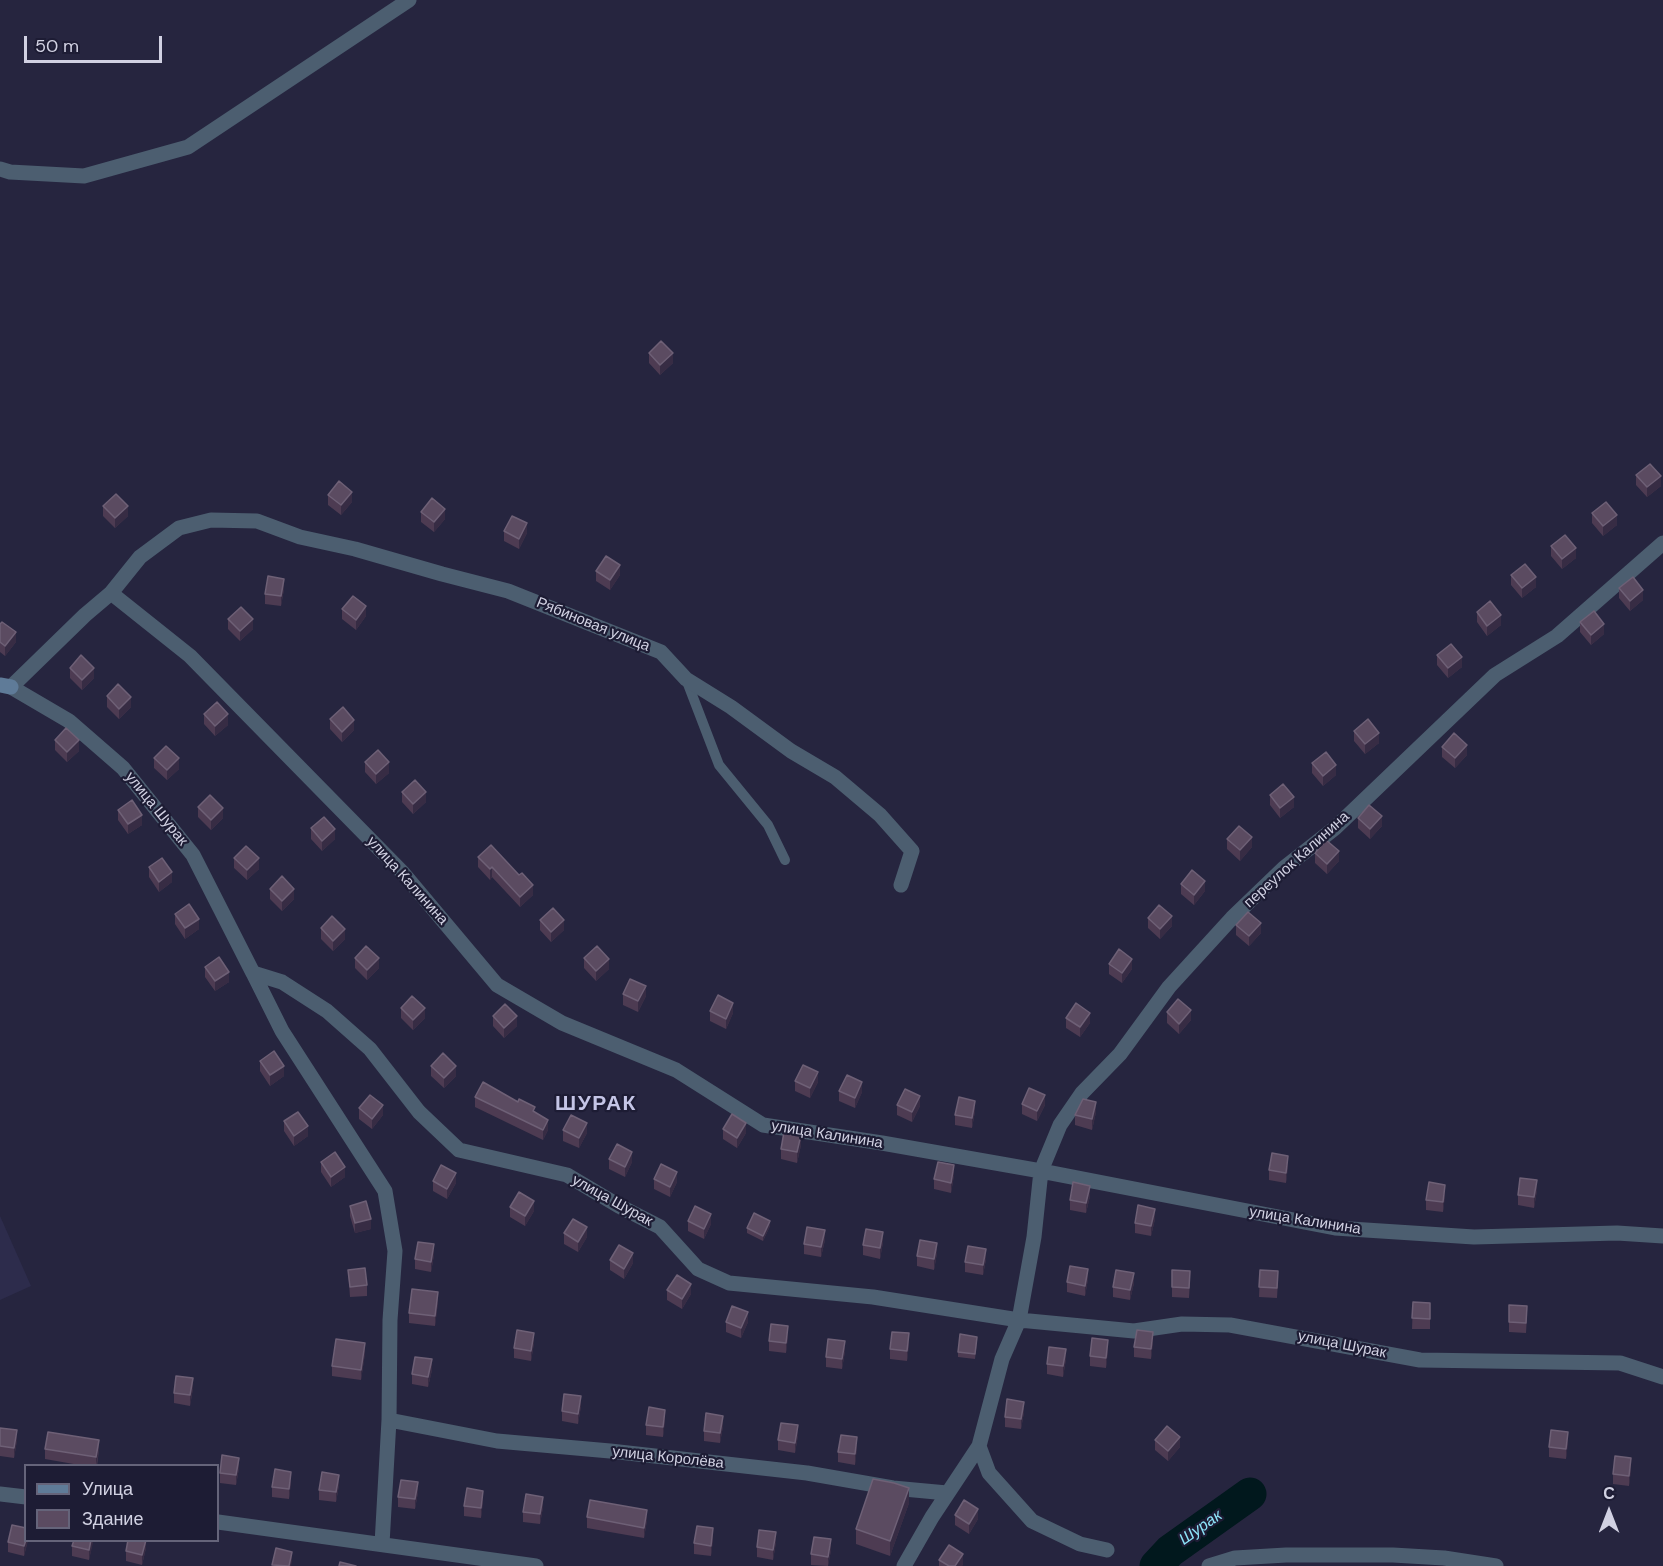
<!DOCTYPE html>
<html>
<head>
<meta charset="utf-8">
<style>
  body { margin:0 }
  #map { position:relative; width:1663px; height:1566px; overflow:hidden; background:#26253f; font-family:"DM Sans",sans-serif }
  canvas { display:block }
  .legend { position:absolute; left:24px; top:1464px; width:195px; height:78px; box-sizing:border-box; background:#1d1c34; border:2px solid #65647a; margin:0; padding:8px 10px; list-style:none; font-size:18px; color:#d1d1e2 }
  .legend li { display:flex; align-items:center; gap:12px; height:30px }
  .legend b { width:30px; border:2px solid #65647a }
  .north { position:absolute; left:1579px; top:1482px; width:60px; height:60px; -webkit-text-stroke:4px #1d1c34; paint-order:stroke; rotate:0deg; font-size:16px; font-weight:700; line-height:24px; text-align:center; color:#d1d1e2 }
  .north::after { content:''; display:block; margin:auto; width:21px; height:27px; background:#d1d1e2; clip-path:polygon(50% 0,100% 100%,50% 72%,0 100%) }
  .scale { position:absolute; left:24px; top:36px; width:138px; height:27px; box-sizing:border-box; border:3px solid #d1d1e2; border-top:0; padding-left:8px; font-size:18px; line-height:21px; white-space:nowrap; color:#d1d1e2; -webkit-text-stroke:4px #1d1c34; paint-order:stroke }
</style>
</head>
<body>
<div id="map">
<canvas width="1663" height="1566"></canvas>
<ul class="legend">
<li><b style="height:8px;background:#5f7b98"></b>Улица</li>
<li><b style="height:16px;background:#5b4b61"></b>Здание</li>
</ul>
<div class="north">С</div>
<div class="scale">50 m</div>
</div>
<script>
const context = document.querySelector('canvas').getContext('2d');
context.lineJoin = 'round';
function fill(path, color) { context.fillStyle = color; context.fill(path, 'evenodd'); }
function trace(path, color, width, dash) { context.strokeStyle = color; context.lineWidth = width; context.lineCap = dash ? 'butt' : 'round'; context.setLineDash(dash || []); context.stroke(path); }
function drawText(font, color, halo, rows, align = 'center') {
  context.font = font + ' "DM Sans",sans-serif'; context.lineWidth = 4.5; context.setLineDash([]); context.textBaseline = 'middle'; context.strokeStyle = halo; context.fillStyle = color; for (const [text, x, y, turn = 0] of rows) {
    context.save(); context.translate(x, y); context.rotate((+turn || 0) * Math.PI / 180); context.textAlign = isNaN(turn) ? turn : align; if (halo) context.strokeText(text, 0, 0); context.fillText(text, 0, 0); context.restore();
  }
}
fill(new Path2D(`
  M0 1216 31 1286 0 1300Z`), '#2d2c4c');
trace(new Path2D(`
  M1156 1566 1170 1551 1250 1494`), '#01181d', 33);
trace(new Path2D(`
  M686 679 719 765 768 825 785 860`), '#4c5e70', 10);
trace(new Path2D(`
  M0 169 10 172 84 176 188 147 409 0
  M111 593 190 656 403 873 497 985 562 1023 676 1070 763 1125 882 1143 1041 1171 1335 1228 1474 1237 1617 1233 1663 1236
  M901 885 912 851 880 815 835 777 791 751 731 707 686 679 661 652 508 591 442 574 355 549 300 537 257 521 211 520 179 528 140 557 111 593 85 615 11 687 69 721 123 768 193 855 253 973 282 982 327 1011 370 1049 419 1112 459 1150 567 1175 619 1206 660 1227 698 1269 729 1283 873 1297 1019 1320 1134 1331 1182 1324 1230 1325 1420 1360 1620 1363 1663 1377
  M253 973 282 1031 385 1191 395 1251 390 1320 389 1420 382 1544
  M389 1420 497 1441 610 1451 807 1473 893 1488 947 1493
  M979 1446 1002 1359 1019 1320 1034 1237 1041 1171 1060 1125 1082 1093 1120 1054 1169 987 1232 918 1284 868 1335 828 1495 675 1557 636 1663 543
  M0 1494 26 1497
  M218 1522 536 1566
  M904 1566 932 1517 979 1446 989 1473 1032 1521 1080 1544 1107 1550
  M1209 1566 1235 1558 1286 1555H1393L1444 1558 1496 1566`), '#4c5e70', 15);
trace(new Path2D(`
  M0 685 11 687`), '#5f7b98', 15);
fill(new Path2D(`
  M649 353 673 363 660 375 649 363Z
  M1636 475 1661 486 1647 497 1636 485Z
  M328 495 352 502 341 515 328 505Z
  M103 506 128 516 115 528 103 516Z
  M421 512 445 519 434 532 421 522Z
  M1592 513 1617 525 1603 536 1592 523Z
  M504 531 527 533 519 549 504 541Z
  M1551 546 1576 558 1562 569 1551 556Z
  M596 571 620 575 610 590 596 581Z
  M1511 575 1536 587 1522 598 1511 585Z
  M1619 588 1643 600 1630 611 1619 598Z
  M284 589 281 606 265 604V594Z
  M342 609 366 616 356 630 342 619Z
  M1477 612 1501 625 1487 636 1477 622Z
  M228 619 253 629 240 641 228 629Z
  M1580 622 1604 634 1591 645 1580 632Z
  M0 624 16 642 5 656 0 652Z
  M1437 655 1462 667 1448 678 1437 665Z
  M70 668 94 678 82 690 70 678Z
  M107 696 131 707 119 719 107 707Z
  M204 714 228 725 215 736 204 724Z
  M330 719 354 730 342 742 330 729Z
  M1354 731 1379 743 1365 754 1354 741Z
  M55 740 79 751 67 762 55 750Z
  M1442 747 1467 755 1455 768 1442 757Z
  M154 758 179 769 167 780 154 768Z
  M365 762 389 773 376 784 365 772Z
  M1312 763 1336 775 1323 786 1312 773Z
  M402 792 426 802 413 814 402 802Z
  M1270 795 1294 807 1280 818 1270 805Z
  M198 807 223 818 211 830 198 817Z
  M118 810 142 825 128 834 118 820Z
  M1358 818 1382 826 1370 839 1358 828Z
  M311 828 335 839 322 851 311 839Z
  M1227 839 1252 847 1240 861 1227 849Z
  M1315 853 1339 861 1327 874 1315 863Z
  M478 857 533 895 520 907 492 877 490 880 478 867Z
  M234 858 259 869 247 880 234 868Z
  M149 867 172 882 159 892 149 877Z
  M1181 884 1205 891 1194 905 1181 894Z
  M270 889 294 899 282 911 270 899Z
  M175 914 199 929 185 939 175 924Z
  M1148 918 1172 926 1160 939 1148 928Z
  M540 920 564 930 551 942 540 930Z
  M1236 925 1261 933 1249 946 1236 935Z
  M321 928 345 939 333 951 321 939Z
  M355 958 379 968 367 980 355 968Z
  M584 958 609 969 596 981 584 968Z
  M1109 964 1132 969 1122 983 1109 974Z
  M205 967 229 982 215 991 205 977Z
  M623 994 646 996 638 1012 623 1005Z
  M401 1008 425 1018 413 1030 401 1018Z
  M710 1011 733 1013 726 1029 710 1021Z
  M1167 1012 1191 1020 1179 1034 1167 1023Z
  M493 1016 517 1026 504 1038 493 1026Z
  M1066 1018 1090 1023 1080 1037 1066 1028Z
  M260 1061 284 1076 270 1086 260 1071Z
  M431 1066 456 1076 444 1088 431 1076Z
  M795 1081 818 1082 810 1098 795 1091Z
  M839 1091 862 1092 855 1108 839 1101Z
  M475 1097 535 1112 548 1130 543 1140 475 1107Z
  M1022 1104 1045 1105 1037 1121 1022 1114Z
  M897 1105 920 1106 912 1122 897 1115Z
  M359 1108 383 1115 372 1129 359 1119Z
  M975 1111 972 1128 955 1125V1115Z
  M1096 1112 1092 1130 1075 1125V1115Z
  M284 1121 308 1136 294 1146 284 1131Z
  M723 1129 746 1133 737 1148 723 1139Z
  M563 1130 587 1133 579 1148 563 1141Z
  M801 1145 797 1163 781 1159V1149Z
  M609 1159 632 1162 625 1177 609 1169Z
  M321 1162 345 1177 331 1187 321 1172Z
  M1288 1166 1286 1183 1269 1180V1170Z
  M954 1175 951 1193 934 1189V1179Z
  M654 1179 677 1182 670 1197 654 1189Z
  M433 1181 456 1183 447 1199 433 1191Z
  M1537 1190 1534 1208 1518 1205V1195Z
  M1445 1195 1443 1212 1426 1210V1200Z
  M1090 1196 1086 1213 1070 1210V1200Z
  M350 1206 371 1229 355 1233 350 1216Z
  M510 1207 534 1211 525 1226 510 1217Z
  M1155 1219 1151 1236 1135 1233V1223Z
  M688 1221 711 1224 704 1239 688 1231Z
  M770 1226 763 1241 747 1233V1228Z
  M564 1233 587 1237 578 1252 564 1244Z
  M825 1240 821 1257 804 1254V1244Z
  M883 1242 880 1259 863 1255V1245Z
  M937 1253 934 1270 917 1266V1256Z
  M434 1255 431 1272 415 1269V1259Z
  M986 1259 983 1275 965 1272V1262Z
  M610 1260 633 1263 624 1279 610 1270Z
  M348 1270 367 1285V1296L350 1297Z
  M1172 1270 1190 1281 1189 1298 1172 1297Z
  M1260 1270 1278 1281 1277 1298 1259 1297Z
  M1088 1279 1085 1296 1067 1292V1282Z
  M1134 1283 1130 1300 1113 1297V1287Z
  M667 1290 691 1294 682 1309 667 1300Z
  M438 1302 435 1326 409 1323V1313Z
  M1413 1302 1430 1303V1329H1412Z
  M1509 1305 1527 1316 1526 1333 1509 1332Z
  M726 1322H748L741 1338 726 1332Z
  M788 1336 786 1353 769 1351V1341Z
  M977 1342 975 1359 958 1357V1352Z
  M1153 1342 1151 1359 1134 1357V1347Z
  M534 1343 531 1361 514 1358V1348Z
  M909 1344 907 1361 890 1359V1349Z
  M1108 1350 1106 1368 1090 1366V1356Z
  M845 1351 842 1369 826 1367V1357Z
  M365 1353 361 1380 332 1376V1366Z
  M1066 1359 1063 1377 1047 1374V1364Z
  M432 1370 428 1387 412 1384V1374Z
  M193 1388 190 1406 174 1403V1393Z
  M581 1406 578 1424 562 1421V1411Z
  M1024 1412 1021 1429 1005 1427V1417Z
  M665 1420 663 1437 646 1435V1425Z
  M723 1426 720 1443 704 1441V1431Z
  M0 1431 17 1440 14 1458 0 1456Z
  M798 1435 795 1453 778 1450V1440Z
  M1155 1440 1180 1447 1168 1461 1155 1450Z
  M1568 1442 1566 1459 1549 1457V1447Z
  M857 1447 855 1465 838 1462V1452Z
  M45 1449 99 1450 97 1466H85L45 1459Z
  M239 1468 236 1485 220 1483V1473Z
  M1631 1469 1629 1486 1613 1484V1474Z
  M291 1482 289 1499 272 1497V1487Z
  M339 1485 336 1502 319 1500V1490Z
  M418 1492 415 1509 398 1507V1497Z
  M483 1501 481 1518 464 1516V1506Z
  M909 1503 890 1556 856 1544V1529Z
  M543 1507 540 1524 523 1522V1512Z
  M955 1515 978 1519 969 1534 955 1525Z
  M587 1517 647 1520 644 1538 587 1528Z
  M713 1539 711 1556 694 1554V1543Z
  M28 1540 24 1556 8 1552V1542Z
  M93 1540 89 1560 72 1556V1546Z
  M146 1540V1548L142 1565 126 1561V1551Z
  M776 1542 773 1560 757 1557V1547Z
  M831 1550 828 1566 811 1565V1554Z
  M939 1560 963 1564 962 1566H939Z`), '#4d3b52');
fill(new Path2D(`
  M673 353V363L660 375V365Z
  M1661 476V486L1647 497V487Z
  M352 492V502L341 515V505Z
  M128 506V516L115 528V518Z
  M445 509V519L434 532V522Z
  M1617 515V525L1603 536V526Z
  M527 523V533L519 549V539Z
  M1576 548V558L1562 569V559Z
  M620 565V575L610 590V580Z
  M1536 577V587L1522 598V588Z
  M284 579V589L281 606V596Z
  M1643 590V600L1630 611V601Z
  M366 606V616L356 630V620Z
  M1501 615V625L1487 636V626Z
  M253 619V629L240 641V631Z
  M1604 624V634L1591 645V635Z
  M16 632V642L5 656V646Z
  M1462 657V667L1448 678V668Z
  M94 668V678L82 690V680Z
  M131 697V707L119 719V709Z
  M228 714V725L215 736V726Z
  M354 720V730L342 742V732Z
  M1379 733V743L1365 754V744Z
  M79 740V751L67 762V752Z
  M1467 745V755L1455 768V758Z
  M179 758V769L167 780V770Z
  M389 762V773L376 784V774Z
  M1336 765V775L1323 786V776Z
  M426 792V802L413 814V804Z
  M1294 797V807L1280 818V808Z
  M223 808V818L211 830V820Z
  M142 815V825L128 834V824Z
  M1382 816V826L1370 839V829Z
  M335 829V839L322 851V841Z
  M1252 837V847L1240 861V850Z
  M1339 851V861L1327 874V864Z
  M259 858V869L247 880V870Z
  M492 867V877L490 880V869Z
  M172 872V882L159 892V882Z
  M1205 881V891L1194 905V895Z
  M533 885V895L520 907V897Z
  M294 889V899L282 911V901Z
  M1172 916V926L1160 939V929Z
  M199 919V929L185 939V928Z
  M564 920V930L551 942V932Z
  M1261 923V933L1249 946V936Z
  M345 929V939L333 951V941Z
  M379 958V968L367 980V970Z
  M609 959V969L596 981V971Z
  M1132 959V969L1122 983V973Z
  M229 972V982L215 991V981Z
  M646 986V996L638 1012V1001Z
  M733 1003V1013L726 1029V1019Z
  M425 1008V1018L413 1030V1020Z
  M1191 1010V1020L1179 1034V1024Z
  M1090 1013V1023L1080 1037V1027Z
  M517 1016V1026L504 1038V1028Z
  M284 1066V1076L270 1086V1075Z
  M456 1066V1076L444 1088V1078Z
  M818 1072V1082L810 1098V1088Z
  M862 1082V1092L855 1108V1098Z
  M1045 1095V1105L1037 1121V1111Z
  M920 1096V1106L912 1122V1112Z
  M975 1101V1111L972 1128V1118Z
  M1096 1102V1112L1092 1130V1119Z
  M383 1105V1115L372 1129V1119Z
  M548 1120V1130L543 1140V1130Z
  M587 1123V1133L579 1148V1138Z
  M746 1123V1133L737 1148V1138Z
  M308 1126V1136L294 1146V1136Z
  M801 1135V1145L797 1163V1152Z
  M632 1152V1162L625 1177V1167Z
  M1288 1156V1166L1286 1183V1173Z
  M954 1165V1175L951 1193V1183Z
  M345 1167V1177L331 1187V1177Z
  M677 1172V1182L670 1197V1187Z
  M456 1173V1183L447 1199V1189Z
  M1537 1180V1190L1534 1208V1197Z
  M1445 1185V1195L1443 1212V1202Z
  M1090 1186V1196L1086 1213V1203Z
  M534 1201V1211L525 1226V1216Z
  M1155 1209V1219L1151 1236V1226Z
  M711 1214V1224L704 1239V1229Z
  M371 1219V1229L355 1233V1223Z
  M770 1221V1226L763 1241V1236Z
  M587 1227V1237L578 1252V1242Z
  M825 1230V1240L821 1257V1247Z
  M883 1232V1242L880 1259V1248Z
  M937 1243V1253L934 1270V1259Z
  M434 1244V1255L431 1272V1262Z
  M986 1249V1259L983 1275V1265Z
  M633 1253V1263L624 1279V1269Z
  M1088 1269V1279L1085 1296V1286Z
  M1134 1273V1283L1130 1300V1290Z
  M691 1284V1294L682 1309V1299Z
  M438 1292V1302L435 1326V1316Z
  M748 1312V1322L741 1338V1328Z
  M788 1326V1336L786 1353V1343Z
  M1153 1332V1342L1151 1359V1349Z
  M534 1333V1343L531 1361V1351Z
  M909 1333V1344L907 1361V1351Z
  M1108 1340V1350L1106 1368V1358Z
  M845 1341V1351L842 1369V1359Z
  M365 1343V1353L361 1380V1370Z
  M1066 1349V1359L1063 1377V1366Z
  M432 1359V1370L428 1387V1377Z
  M193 1378V1388L190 1406V1395Z
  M581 1396V1406L578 1424V1414Z
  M1024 1402V1412L1021 1429V1419Z
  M665 1410V1420L663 1437V1427Z
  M723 1416V1426L720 1443V1433Z
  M798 1425V1435L795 1453V1443Z
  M17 1430V1440L14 1458V1448Z
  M1568 1432V1442L1566 1459V1449Z
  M857 1437V1447L855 1465V1454Z
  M1180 1437V1447L1168 1461V1451Z
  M99 1440V1450L96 1466V1457Z
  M239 1458V1468L236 1485V1475Z
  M1631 1458V1469L1629 1486V1476Z
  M291 1472V1482L289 1499V1489Z
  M339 1475V1485L336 1502V1492Z
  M418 1482V1492L415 1509V1499Z
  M909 1488V1503L890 1556V1541Z
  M483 1491V1501L481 1518V1508Z
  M543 1497V1507L540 1524V1514Z
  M978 1509V1519L969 1534V1524Z
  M647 1510V1520L644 1538V1528Z
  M713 1528V1539L711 1556V1546Z
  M776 1532V1542L773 1560V1550Z
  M831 1539V1550L828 1566V1557Z
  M26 1540H28L24 1556V1546Z
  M91 1540H93V1543L89 1560V1550Z
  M146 1540V1548L142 1565V1555Z
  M292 1552V1562L291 1566H289Z
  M963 1554V1564L962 1566H955Z`), '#372c44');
const building = new Path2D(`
  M661 341 673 353 660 365 649 353Z
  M1650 464 1661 476 1647 487 1636 475Z
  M339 481 352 492 341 505 328 495Z
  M116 494 128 506 115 518 103 506Z
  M432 498 445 509 434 522 421 512Z
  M1606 502 1617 515 1603 526 1592 513Z
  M512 516 527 523 519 539 504 531Z
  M1565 535 1576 548 1562 559 1551 546Z
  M606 556 620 565 610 580 596 571Z
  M1525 564 1536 577 1522 588 1511 575Z
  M268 576 284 579 281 596 265 594Z
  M1633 577 1643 590 1630 601 1619 588Z
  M353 596 366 606 356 620 342 609Z
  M1490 601 1501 615 1487 626 1477 612Z
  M241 607 253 619 240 631 228 619Z
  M1594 611 1604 624 1591 635 1580 622Z
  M2 622 16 632 5 646 0 642V624Z
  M1451 644 1462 657 1448 668 1437 655Z
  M81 655 94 668 82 680 70 668Z
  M118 684 131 697 119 709 107 696Z
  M217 702 228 714 215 726 204 714Z
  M343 707 354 720 342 732 330 719Z
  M1368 719 1379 733 1365 744 1354 731Z
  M66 728 79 740 67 752 55 740Z
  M1454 733 1467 745 1455 758 1442 747Z
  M166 746 179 758 167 770 154 758Z
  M378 750 389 762 376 774 365 762Z
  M1326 752 1336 765 1323 776 1312 763Z
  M415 780 426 792 413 804 402 792Z
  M1283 784 1294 797 1280 808 1270 795Z
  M210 795 223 808 211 820 198 807Z
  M132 800 142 815 128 824 118 810Z
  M1369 805 1382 816 1370 829 1358 818Z
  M324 817 335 829 322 841 311 828Z
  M1239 826 1252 837 1240 850 1227 839Z
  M1326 840 1339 851 1327 864 1315 853Z
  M491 845 519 875 522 873 533 885 520 897 492 867 490 869 478 857Z
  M246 846 259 858 247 870 234 858Z
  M162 858 172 872 159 882 149 867Z
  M1192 870 1205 881 1194 895 1181 884Z
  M282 876 294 889 282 901 270 889Z
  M189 904 199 919 185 928 175 914Z
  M1159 905 1172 916 1160 929 1148 918Z
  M553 908 564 920 551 932 540 920Z
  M1248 912 1261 923 1249 936 1236 925Z
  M332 916 345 929 333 941 321 928Z
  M366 946 379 958 367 970 355 958Z
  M597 946 609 959 596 971 584 958Z
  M1119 949 1132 959 1122 973 1109 964Z
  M219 957 229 972 215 981 205 967Z
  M630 979 646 986 638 1001 623 994Z
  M718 995 733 1003 726 1019 710 1011Z
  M412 996 425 1008 413 1020 401 1008Z
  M1178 999 1191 1010 1179 1024 1167 1012Z
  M1076 1003 1090 1013 1080 1027 1066 1018Z
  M505 1004 517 1016 504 1028 493 1016Z
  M274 1051 284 1066 270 1075 260 1061Z
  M443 1053 456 1066 444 1078 431 1066Z
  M803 1065 818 1072 810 1088 795 1081Z
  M847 1075 862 1082 855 1098 839 1091Z
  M483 1082 518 1102 519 1099 535 1107 533 1111 548 1120 543 1130 475 1097Z
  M1029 1088 1045 1095 1037 1111 1022 1104Z
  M905 1089 920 1096 912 1112 897 1105Z
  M370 1095 383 1105 372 1119 359 1108Z
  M959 1097 975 1101 972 1118 955 1115Z
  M1083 1099 1096 1102 1092 1119 1075 1115Z
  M298 1112 308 1126 294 1136 284 1121Z
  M732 1114 746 1123 737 1138 723 1129Z
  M571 1115 587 1123 579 1138 563 1130Z
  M784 1132 801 1135 797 1152 781 1149Z
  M617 1144 632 1152 625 1167 609 1159Z
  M335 1152 345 1167 331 1177 321 1162Z
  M1272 1153 1288 1156 1286 1173 1269 1170Z
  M938 1162 954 1165 951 1183 934 1179Z
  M661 1164 677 1172 670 1187 654 1179Z
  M441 1165 456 1173 447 1189 433 1181Z
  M1520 1178 1537 1180 1534 1197 1518 1195Z
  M1073 1182 1090 1186 1086 1203 1070 1200Z
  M1429 1182 1445 1185 1443 1202 1426 1200Z
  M519 1192 534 1201 525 1216 510 1207Z
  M366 1201 371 1219 355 1223 350 1206Z
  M1138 1205 1155 1209 1151 1226 1135 1223Z
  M695 1206 711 1214 704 1229 688 1221Z
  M754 1213 770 1221 763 1236 747 1228Z
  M573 1219 587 1227 578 1242 564 1233Z
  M807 1227 825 1230 821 1247 804 1244Z
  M866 1229 883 1232 880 1248 863 1245Z
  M920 1240 937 1243 934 1259 917 1256Z
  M418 1242 434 1244 431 1262 415 1259Z
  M619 1245 633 1253 624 1269 610 1260Z
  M968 1246 986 1249 983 1265 965 1262Z
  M1070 1266 1088 1269 1085 1286 1067 1282Z
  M365 1268 367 1285 350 1287 348 1270Z
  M1116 1270 1134 1273 1130 1290 1113 1287Z
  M1172 1270 1190 1271 1189 1288 1172 1287Z
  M1260 1270 1278 1271 1277 1288 1259 1287Z
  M677 1275 691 1284 682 1299 667 1290Z
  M412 1289 438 1292 435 1316 409 1313Z
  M1413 1302 1430 1303V1319L1412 1318Z
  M1509 1305 1527 1306 1526 1323 1509 1322Z
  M732 1306 748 1312 741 1328 726 1322Z
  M771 1324 788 1326 786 1343 769 1341Z
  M517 1330 534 1333 531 1351 514 1348Z
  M1137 1330 1153 1332 1151 1349 1134 1347Z
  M892 1332 909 1333 907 1351 890 1349Z
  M960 1334 977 1337 975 1354 958 1352Z
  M1092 1338 1108 1340 1106 1358 1090 1356Z
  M336 1339 365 1343 361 1370 332 1366Z
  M828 1339 845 1341 842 1359 826 1357Z
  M1049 1347 1066 1349 1063 1366 1047 1364Z
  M415 1357 432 1359 428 1377 412 1374Z
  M176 1376 193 1378 190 1395 174 1393Z
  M564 1394 581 1396 578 1414 562 1411Z
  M1007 1399 1024 1402 1021 1419 1005 1417Z
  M649 1407 665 1410 663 1427 646 1425Z
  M706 1413 723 1416 720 1433 704 1431Z
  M781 1423 798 1425 795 1443 778 1440Z
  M1167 1426 1180 1437 1168 1451 1155 1440Z
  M0 1428 17 1430 14 1448 0 1446Z
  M1551 1430 1568 1432 1566 1449 1549 1447Z
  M48 1432 99 1440 96 1457 45 1449Z
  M841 1435 857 1437 855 1454 838 1452Z
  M222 1455 239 1458 236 1475 220 1473Z
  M1615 1456 1631 1458 1629 1476 1613 1474Z
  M275 1469 291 1472 289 1489 272 1487Z
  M322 1472 339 1475 336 1492 319 1490Z
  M873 1479 894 1483 909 1488 890 1541 856 1529Z
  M401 1480 418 1482 415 1499 398 1497Z
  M467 1488 483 1491 481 1508 464 1506Z
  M526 1494 543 1497 540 1514 523 1512Z
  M590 1500 647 1510 644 1528 587 1517Z
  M964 1500 978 1509 969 1524 955 1515Z
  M12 1525 26 1528V1540L24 1546 8 1542Z
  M697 1526 713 1528 711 1546 694 1543Z
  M759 1530 776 1532 773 1550 757 1547Z
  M814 1537 831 1539 828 1557 811 1554Z
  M74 1540H91L89 1550 72 1546Z
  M128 1540H146L142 1555 126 1551Z
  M949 1545 963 1554 955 1566H949L939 1560Z
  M276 1548 292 1552 289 1566 272 1565Z
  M340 1562 356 1566H339Z`);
fill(building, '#5b4b61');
trace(building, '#6e6076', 1.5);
drawText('15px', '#d1d1e2', '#1d1c34', [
  ["Рябиновая улица",593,625,22],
  ["улица Шурак",156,809,51],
  ["переулок Калинина",1297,860,-42],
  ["улица Калинина",407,881,48],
  ["улица Калинина",827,1135,9],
  ["улица Шурак",612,1201,29],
  ["улица Калинина",1305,1221,9],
  ["улица Шурак",1342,1345,11],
  ["улица Королёва",668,1458,6]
]);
drawText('italic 16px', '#8de4f9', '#1d1c34', [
  ["Шурак",1201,1528,-35]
]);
context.letterSpacing = '1.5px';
drawText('bold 21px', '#c4c5e6', '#1d1c34', [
  ["ШУРАК",596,1104]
]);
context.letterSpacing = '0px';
</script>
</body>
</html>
